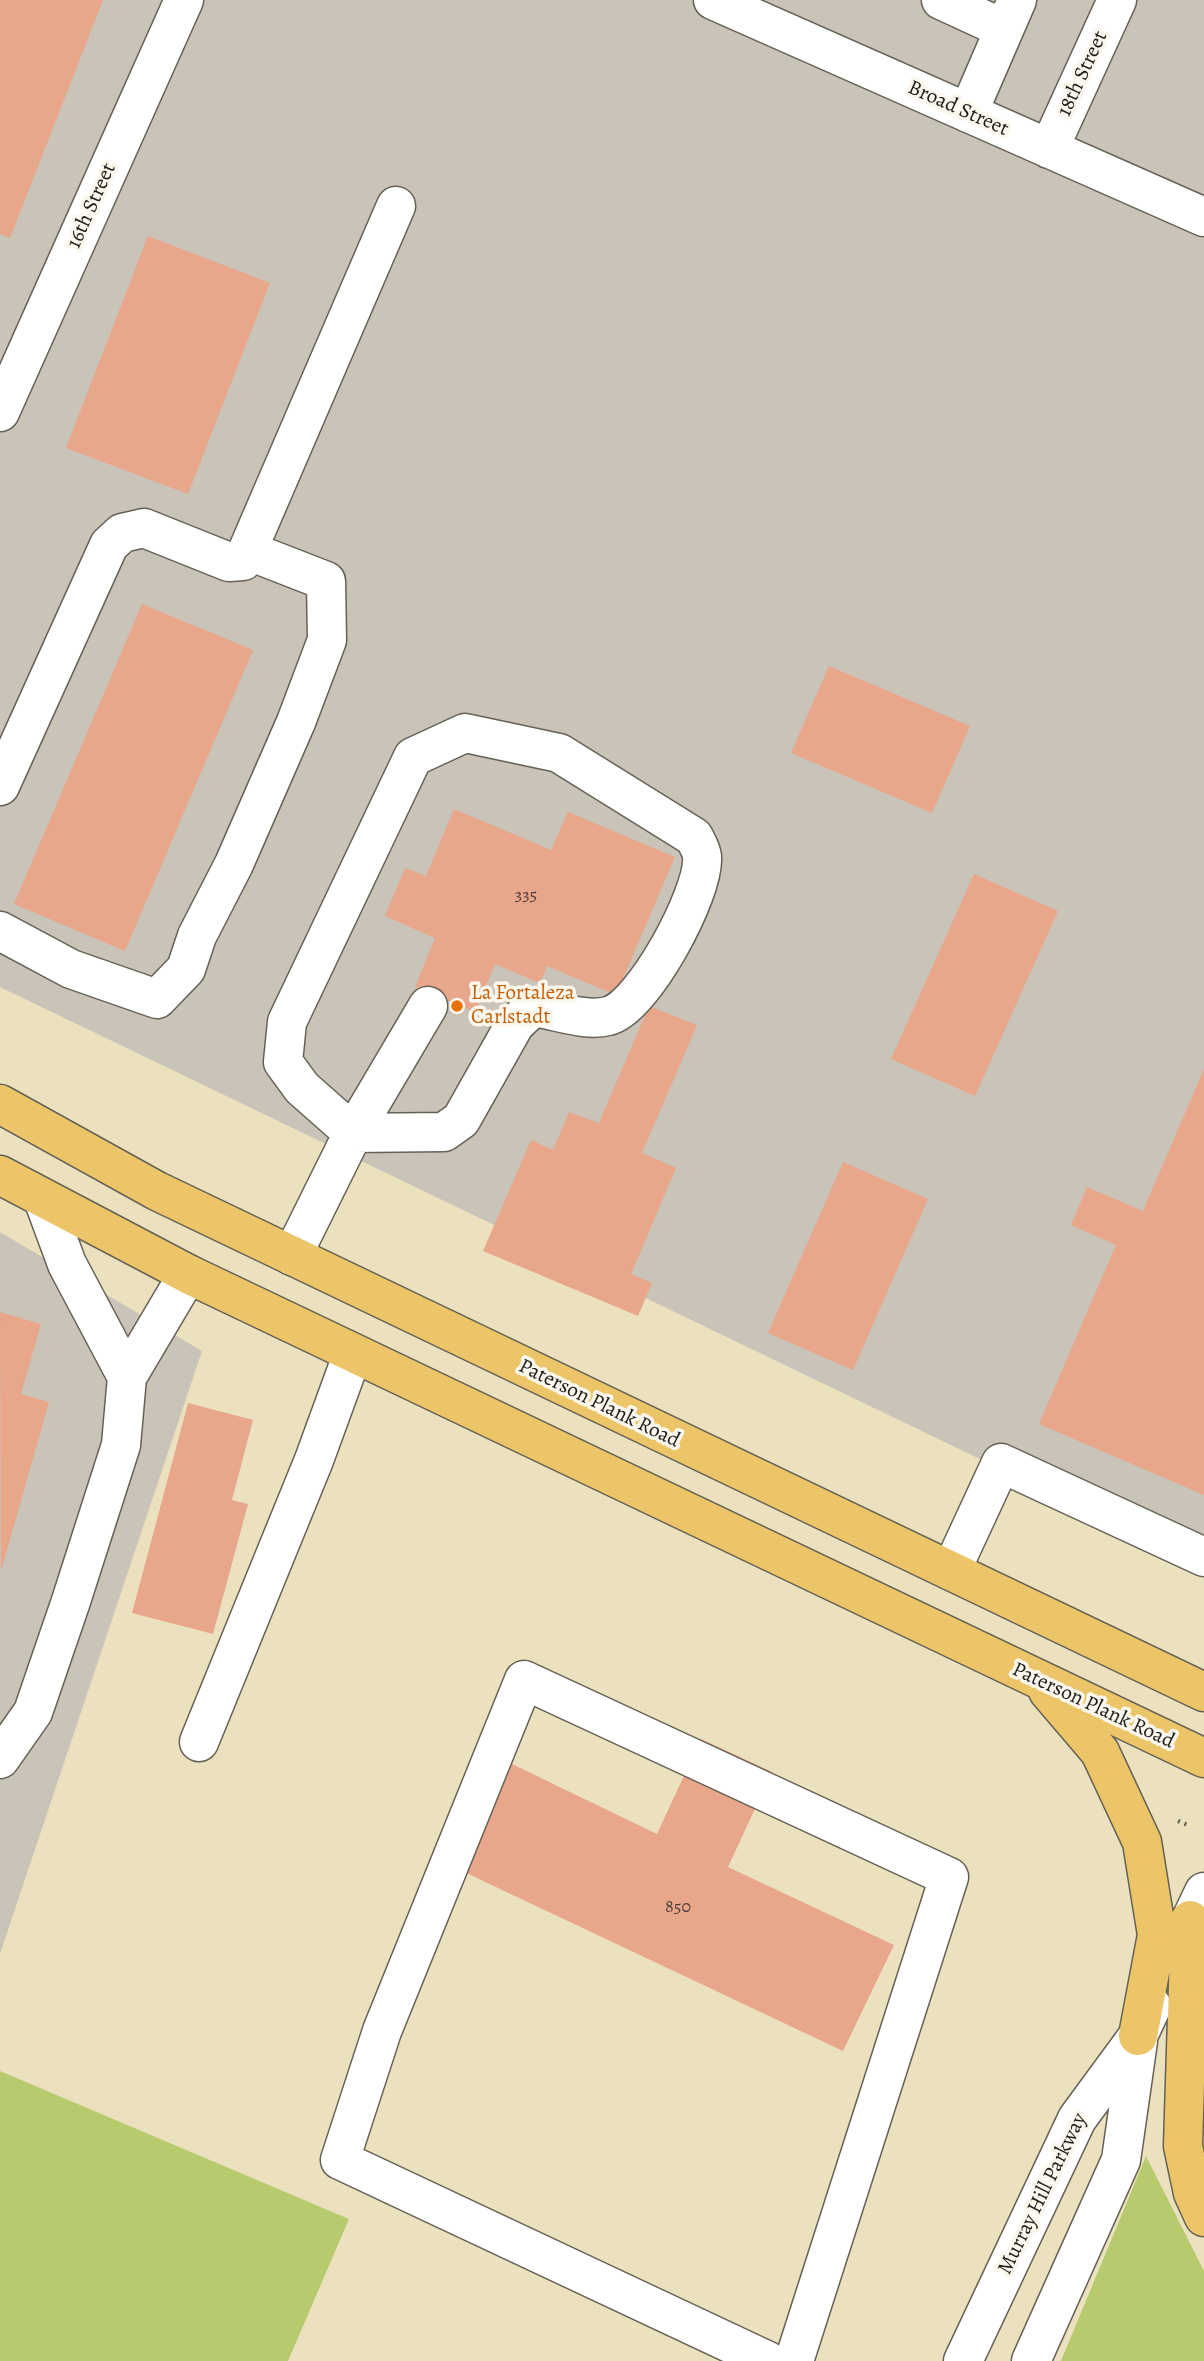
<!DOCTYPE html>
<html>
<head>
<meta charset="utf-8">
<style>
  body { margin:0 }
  canvas { display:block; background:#ece1bf }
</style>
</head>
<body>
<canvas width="1204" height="2361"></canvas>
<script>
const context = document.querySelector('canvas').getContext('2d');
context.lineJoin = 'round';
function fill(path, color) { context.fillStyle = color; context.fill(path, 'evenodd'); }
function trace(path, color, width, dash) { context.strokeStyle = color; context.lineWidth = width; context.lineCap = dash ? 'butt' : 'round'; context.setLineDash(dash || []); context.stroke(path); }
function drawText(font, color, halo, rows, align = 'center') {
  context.font = font + ' Alegreya,serif'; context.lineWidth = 7; context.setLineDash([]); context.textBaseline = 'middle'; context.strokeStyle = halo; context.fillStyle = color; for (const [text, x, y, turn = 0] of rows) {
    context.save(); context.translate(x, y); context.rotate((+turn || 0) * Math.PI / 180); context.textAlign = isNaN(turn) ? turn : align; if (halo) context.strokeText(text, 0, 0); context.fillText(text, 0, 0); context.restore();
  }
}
fill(new Path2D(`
  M0 0H1204V1567L0 987Z
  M0 1232 202 1351 0 1954Z`), '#cac3b8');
fill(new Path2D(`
  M0 2071 349 2219 288 2361H0Z
  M1146 2156 1204 2271V2361H1061Z`), '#b7cb6e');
fill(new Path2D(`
  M0 0H103L10 238 0 234Z
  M148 236 270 283 188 494 66 448Z
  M142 604 253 650 125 951 14 904Z
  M829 666 970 726 932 813 791 753Z
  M454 809 551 850 568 812 675 857 616 995 547 966 540 983 495 964 475 1012 415 987 435 938 385 916 405 868 426 876Z
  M974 874 1058 911 975 1096 891 1059Z
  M649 1006 697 1025 642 1153 676 1168 631 1274 652 1283 638 1316 483 1251 531 1140 553 1150 569 1112 599 1123Z
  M1204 1069V1495L1039 1424 1116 1245 1071 1225 1087 1187 1143 1211Z
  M843 1162 928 1199 853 1370 768 1333Z
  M0 1312 41 1324 21 1394 49 1402 1 1571Z
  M188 1403 253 1420 232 1500 248 1504 213 1634 132 1613Z
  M701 1739 772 1772 728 1867 894 1945 843 2051 462 1871 512 1764 657 1834Z`), '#e8a68b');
const minor = new Path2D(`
  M713 0 1204 217
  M941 0 1004 29
  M968 113 1017 0
  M1049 149 1117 0
  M0 412 184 0
  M0 786 109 545 122 533 144 528 229 562 243 561 396 206
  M0 931 71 969 157 999 186 969 197 936 234 864 296 722 327 640 326 581 249 551
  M353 1133 428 1006
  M43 1199 67 1264 127 1377
  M292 1256 353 1133 302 1088 283 1062 287 1022 413 757 465 733 559 753 694 837C697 843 702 851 702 857 705 892 643 1008 608 1016 585 1022 556 1010 533 1007L515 1024 461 1120 444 1132 353 1133
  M951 1571 1001 1463 1204 1557
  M199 1742 314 1460 353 1353
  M0 1759 33 1712 71 1601 121 1445 127 1377 188 1274
  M1176 1951 1204 1892
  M768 2361 340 2160 382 2031 524 1680 949 1877 794 2361
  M963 2361 1077 2119 1138 2036 1152 2006
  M1031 2361 1121 2160 1138 2041`);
const major = new Path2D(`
  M0 1104 157 1191 1204 1692
  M0 1175 188 1274 1204 1758
  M1048 1691 1100 1752 1142 1842 1157 1935 1138 2036
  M1190 1920 1183 2146 1193 2193 1204 2217`);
trace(minor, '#656155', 41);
trace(major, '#656155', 41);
trace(new Path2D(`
  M1178 1821 1190 1826`), '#656155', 4.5, [2, 5]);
trace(minor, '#fff', 38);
trace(major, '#edc569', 38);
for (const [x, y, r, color] of [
  [457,1006,7,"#e8710a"]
]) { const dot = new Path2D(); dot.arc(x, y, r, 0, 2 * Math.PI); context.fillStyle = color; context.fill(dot); trace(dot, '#fbf7ec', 2.5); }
drawText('18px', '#4f3e38', null, [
  ["335",526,896],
  ["850",678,1908]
]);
drawText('21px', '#1c1c1c', '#fbf7ec', [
  ["18th Street",1083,74,-65],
  ["Broad Street",958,109,24],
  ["16th Street",92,206,-66],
  ["Paterson Plank Road",599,1404,26],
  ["Paterson Plank Road",1093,1706,25],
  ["Murray Hill Parkway",1043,2194,-64]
]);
drawText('21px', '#c56008', '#fbf7ec', [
  ["La Fortaleza",471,994],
  ["Carlstadt",471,1018]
], 'left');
</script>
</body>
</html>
